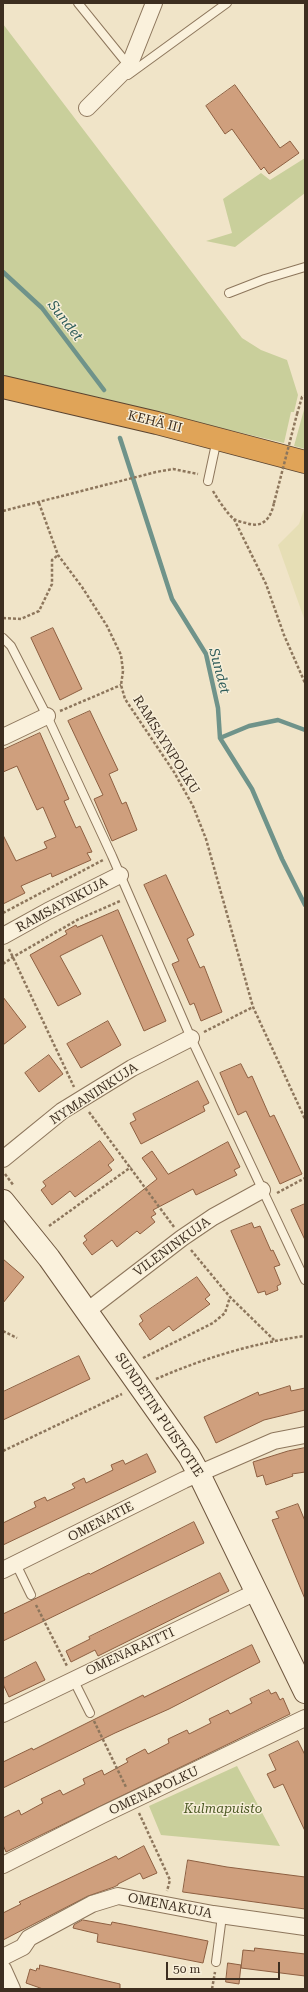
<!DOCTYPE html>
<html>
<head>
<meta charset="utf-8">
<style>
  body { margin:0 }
  #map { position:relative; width:308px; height:1992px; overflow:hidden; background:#f0e4c8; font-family:"Roboto Serif",serif }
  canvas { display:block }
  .frame { position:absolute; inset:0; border:4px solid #3d2e20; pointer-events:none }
  .scale { position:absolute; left:166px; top:1962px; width:114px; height:18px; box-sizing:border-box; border:2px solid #3d2e20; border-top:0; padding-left:5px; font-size:12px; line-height:14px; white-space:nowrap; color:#3d2e20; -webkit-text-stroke:3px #f7eed8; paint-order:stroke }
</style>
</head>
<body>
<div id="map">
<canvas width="308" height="1992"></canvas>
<div class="frame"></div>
<div class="scale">50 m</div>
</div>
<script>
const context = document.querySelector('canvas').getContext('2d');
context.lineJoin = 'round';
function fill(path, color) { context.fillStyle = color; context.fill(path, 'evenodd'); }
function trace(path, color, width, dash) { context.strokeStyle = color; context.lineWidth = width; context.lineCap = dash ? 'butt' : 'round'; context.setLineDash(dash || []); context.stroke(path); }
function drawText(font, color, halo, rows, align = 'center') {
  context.font = font + ' "Roboto Serif",serif'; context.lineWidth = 3; context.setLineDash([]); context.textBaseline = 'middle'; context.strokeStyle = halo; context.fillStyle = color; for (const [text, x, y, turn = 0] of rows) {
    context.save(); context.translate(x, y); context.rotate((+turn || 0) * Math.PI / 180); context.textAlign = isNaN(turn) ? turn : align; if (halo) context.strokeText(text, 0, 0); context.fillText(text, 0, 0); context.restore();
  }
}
fill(new Path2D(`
  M305 507V621L278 545 299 524Z`), '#e6deb5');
fill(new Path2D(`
  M3 24 242 338 261 350 287 360 298 395 294 412H291L284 443 3 376Z
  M305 158V193L235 247 206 241 232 233 223 199 261 173 270 180Z
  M305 406V449L294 446Z
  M237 1766 280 1846 161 1835 149 1806Z`), '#c9cf9b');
trace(new Path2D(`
  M3 272 42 308 104 390
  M120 438 172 599 206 654 218 708 220 738 252 789 282 859 305 905
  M220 738 249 726 278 720 305 730`), '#6f938a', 4.5);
const building = new Path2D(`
  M235 85 280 148 290 141 299 153 269 174 264 167 261 170 232 129 225 134 206 106Z
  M53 628 82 689 60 700 31 638Z
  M90 711 118 770 109 774 122 804 126 802 137 830 112 841 94 799 103 795 68 721Z
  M40 733 69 799 64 801 76 828 80 826 92 852 87 853 91 860 52 877 51 873 21 886 25 893 3 904V835L16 861 47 848 44 842 56 837 43 807 37 810 17 766 3 772V750Z
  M166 875 194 935 187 939 200 968 204 966 222 1012 201 1021 194 1003 190 1005 172 964 179 961 144 885Z
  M118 910 166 1021 144 1031 102 935 60 956 81 994 58 1006 30 955 67 934 65 931 76 925 77 927Z
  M3 997 26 1027 3 1045Z
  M108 1021 121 1045 81 1068 67 1044Z
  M49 1055 63 1074 39 1092 25 1073Z
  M241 1064 248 1078 252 1076 270 1117 274 1115 302 1174 280 1184 246 1111 238 1115 220 1073Z
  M198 1081 209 1103 203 1106 205 1111 141 1144 130 1123 136 1120 133 1114Z
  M100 1141 114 1160 108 1165 112 1170 75 1197 70 1191 52 1205 41 1190 46 1186 43 1182Z
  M228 1142 240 1167 234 1170 237 1175 196 1195 193 1189 153 1210 156 1214 151 1217 155 1222 140 1234 137 1231 117 1247 112 1240 92 1255 83 1243 87 1240 84 1236 157 1179 142 1158 152 1151 168 1174Z
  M305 1204V1240L291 1210Z
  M252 1223 254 1228 260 1226 271 1251 273 1250 280 1265 274 1267 281 1284 277 1286 278 1290 266 1295 265 1291 258 1293 231 1231Z
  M3 1259 24 1277 3 1303Z
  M197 1277 210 1295 205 1299 210 1304 173 1331 169 1326 150 1340 139 1324 143 1321 140 1316Z
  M79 1356 90 1379 3 1420V1392Z
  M290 1386 291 1391 305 1388V1410L264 1420 216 1443 204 1417 258 1392 259 1395Z
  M305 1448V1472L292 1474 293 1476 266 1485 263 1475 257 1477 253 1462 288 1451Z
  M147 1454 156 1472 3 1545V1523L36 1507 34 1502 45 1497 47 1501 75 1488 72 1484 84 1478 86 1483 113 1470 111 1465 123 1460 125 1464Z
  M298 1504 305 1521V1599L272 1520 279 1518 276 1512Z
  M194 1522 204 1543 3 1641V1614L89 1573 90 1574Z
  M220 1573 229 1591 98 1656 95 1650 71 1662 66 1651 90 1639 89 1637Z
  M252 1645 260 1662 169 1709 115 1733 3 1788V1762L32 1748 33 1750 143 1695 144 1697Z
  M36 1662 45 1680 9 1697 3 1684V1679Z
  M269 1690 271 1694 276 1692 280 1700 283 1698 290 1714 6 1852 3 1845V1818L19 1810 21 1815 43 1803 41 1799 60 1790 63 1795 85 1784 83 1779 102 1770 104 1775 128 1762 126 1759 145 1749 148 1754 169 1743 168 1739 187 1730 189 1734 211 1723 209 1719 228 1710 230 1714 252 1703 250 1699Z
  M298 1741 305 1755V1831L283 1784 274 1788 267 1774 276 1770 269 1755Z
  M144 1846 157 1873 143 1879 140 1873 118 1884V1885L114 1887 88 1896 3 1940V1913L21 1904 19 1902 116 1856 118 1859Z
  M188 1860 227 1867 305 1877V1909L183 1892Z
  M83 1920 111 1925 112 1922 208 1941 203 1963 97 1942 98 1934 73 1928 74 1925Z
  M255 1948 305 1954V1976L241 1968 243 1950 254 1951Z
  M228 1963 241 1965 239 1984 226 1982Z
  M40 1965 120 1984V1989H43L26 1983 30 1969 36 1971 37 1968 39 1969Z`);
fill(building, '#cf9f7d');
trace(building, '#8d5f41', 1);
const lane = new Path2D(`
  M78 3 129 66
  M128 75 227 3
  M229 293 265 279 305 267
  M208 481 217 439
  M3 638 11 646 47 716 112 856 191 1038 305 1280
  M16 1564 31 1595
  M73 1679 90 1713
  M216 1962 222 1916`);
const street = new Path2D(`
  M87 108 129 66 154 3
  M3 737 47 716
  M3 936 48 911 120 875
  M3 1159 62 1111 132 1068 191 1038
  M87 1311 182 1238 213 1217 262 1190
  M3 1570 184 1480 274 1441 305 1435
  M3 1714 258 1591
  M3 1865 102 1815 305 1718
  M3 1957 23 1947 29 1938 92 1904 118 1896 213 1914 305 1927
  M3 1969 12 1989`);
const secondary = new Path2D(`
  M3 1201 49 1258 189 1456 199 1474 305 1692`);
const highway = new Path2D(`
  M3 387 157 423 305 462`);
trace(lane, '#8d765c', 10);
trace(street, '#8d765c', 18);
trace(secondary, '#6f573f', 24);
trace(highway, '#5b4430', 24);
trace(new Path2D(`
  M297 414 302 397 305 396
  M213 491C217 498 228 515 234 519 237 521 242 522 246 523 263 529 271 518 274 503
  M39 503 58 555 82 587 107 626 121 655 123 671 121 685 125 699 174 772 193 806 206 839 253 1007 305 1119
  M3 511 156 472 173 469 198 474
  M234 519 266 584 284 635 305 683
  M3 618 21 619 39 611 52 584V560L58 555
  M60 711 121 685
  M3 913 103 860
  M9 949 74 1087
  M3 964 13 957 79 919 120 901
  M204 1032 253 1007
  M89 1112 174 1227
  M5 1174 14 1186
  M277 1193 305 1178
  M49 1226 131 1167
  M191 1250 230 1297 274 1340
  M3 1331 17 1338
  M143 1358 213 1323 225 1313 230 1297
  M156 1379C204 1358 254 1343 305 1336
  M3 1451 122 1394
  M36 1605 67 1666
  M94 1721 126 1787
  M139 1813 170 1880 167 1891
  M212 1989 215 1972`), '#8d765c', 2.5, [3, 2]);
trace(lane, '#faf1dc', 8);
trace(street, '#faf1dc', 16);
trace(secondary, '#faf1dc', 22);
trace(highway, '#e0a458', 22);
trace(new Path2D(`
  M274 503 297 414`), '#8d765c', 2.5, [3, 2]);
drawText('13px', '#3d2e20', '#f7eed8', [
  ["KEHÄ III",155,422,14],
  ["RAMSAYNPOLKU",166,745,58],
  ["RAMSAYNKUJA",62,905,-28],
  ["NYMANINKUJA",94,1094,-33],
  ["VILENINKUJA",172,1247,-36],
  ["SUNDETIN PUISTOTIE",159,1415,56],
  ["OMENATIE",101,1522,-27],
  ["OMENARAITTI",130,1652,-25],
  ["OMENAPOLKU",154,1791,-25],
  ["OMENAKUJA",170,1906,11]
]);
drawText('italic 13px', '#4d5a26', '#f7eed8', [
  ["Kulmapuisto",223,1809]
]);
drawText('italic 14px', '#2f5d5a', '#f7eed8', [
  ["Sundet",65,321,52],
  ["Sundet",219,671,75]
]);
</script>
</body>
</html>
